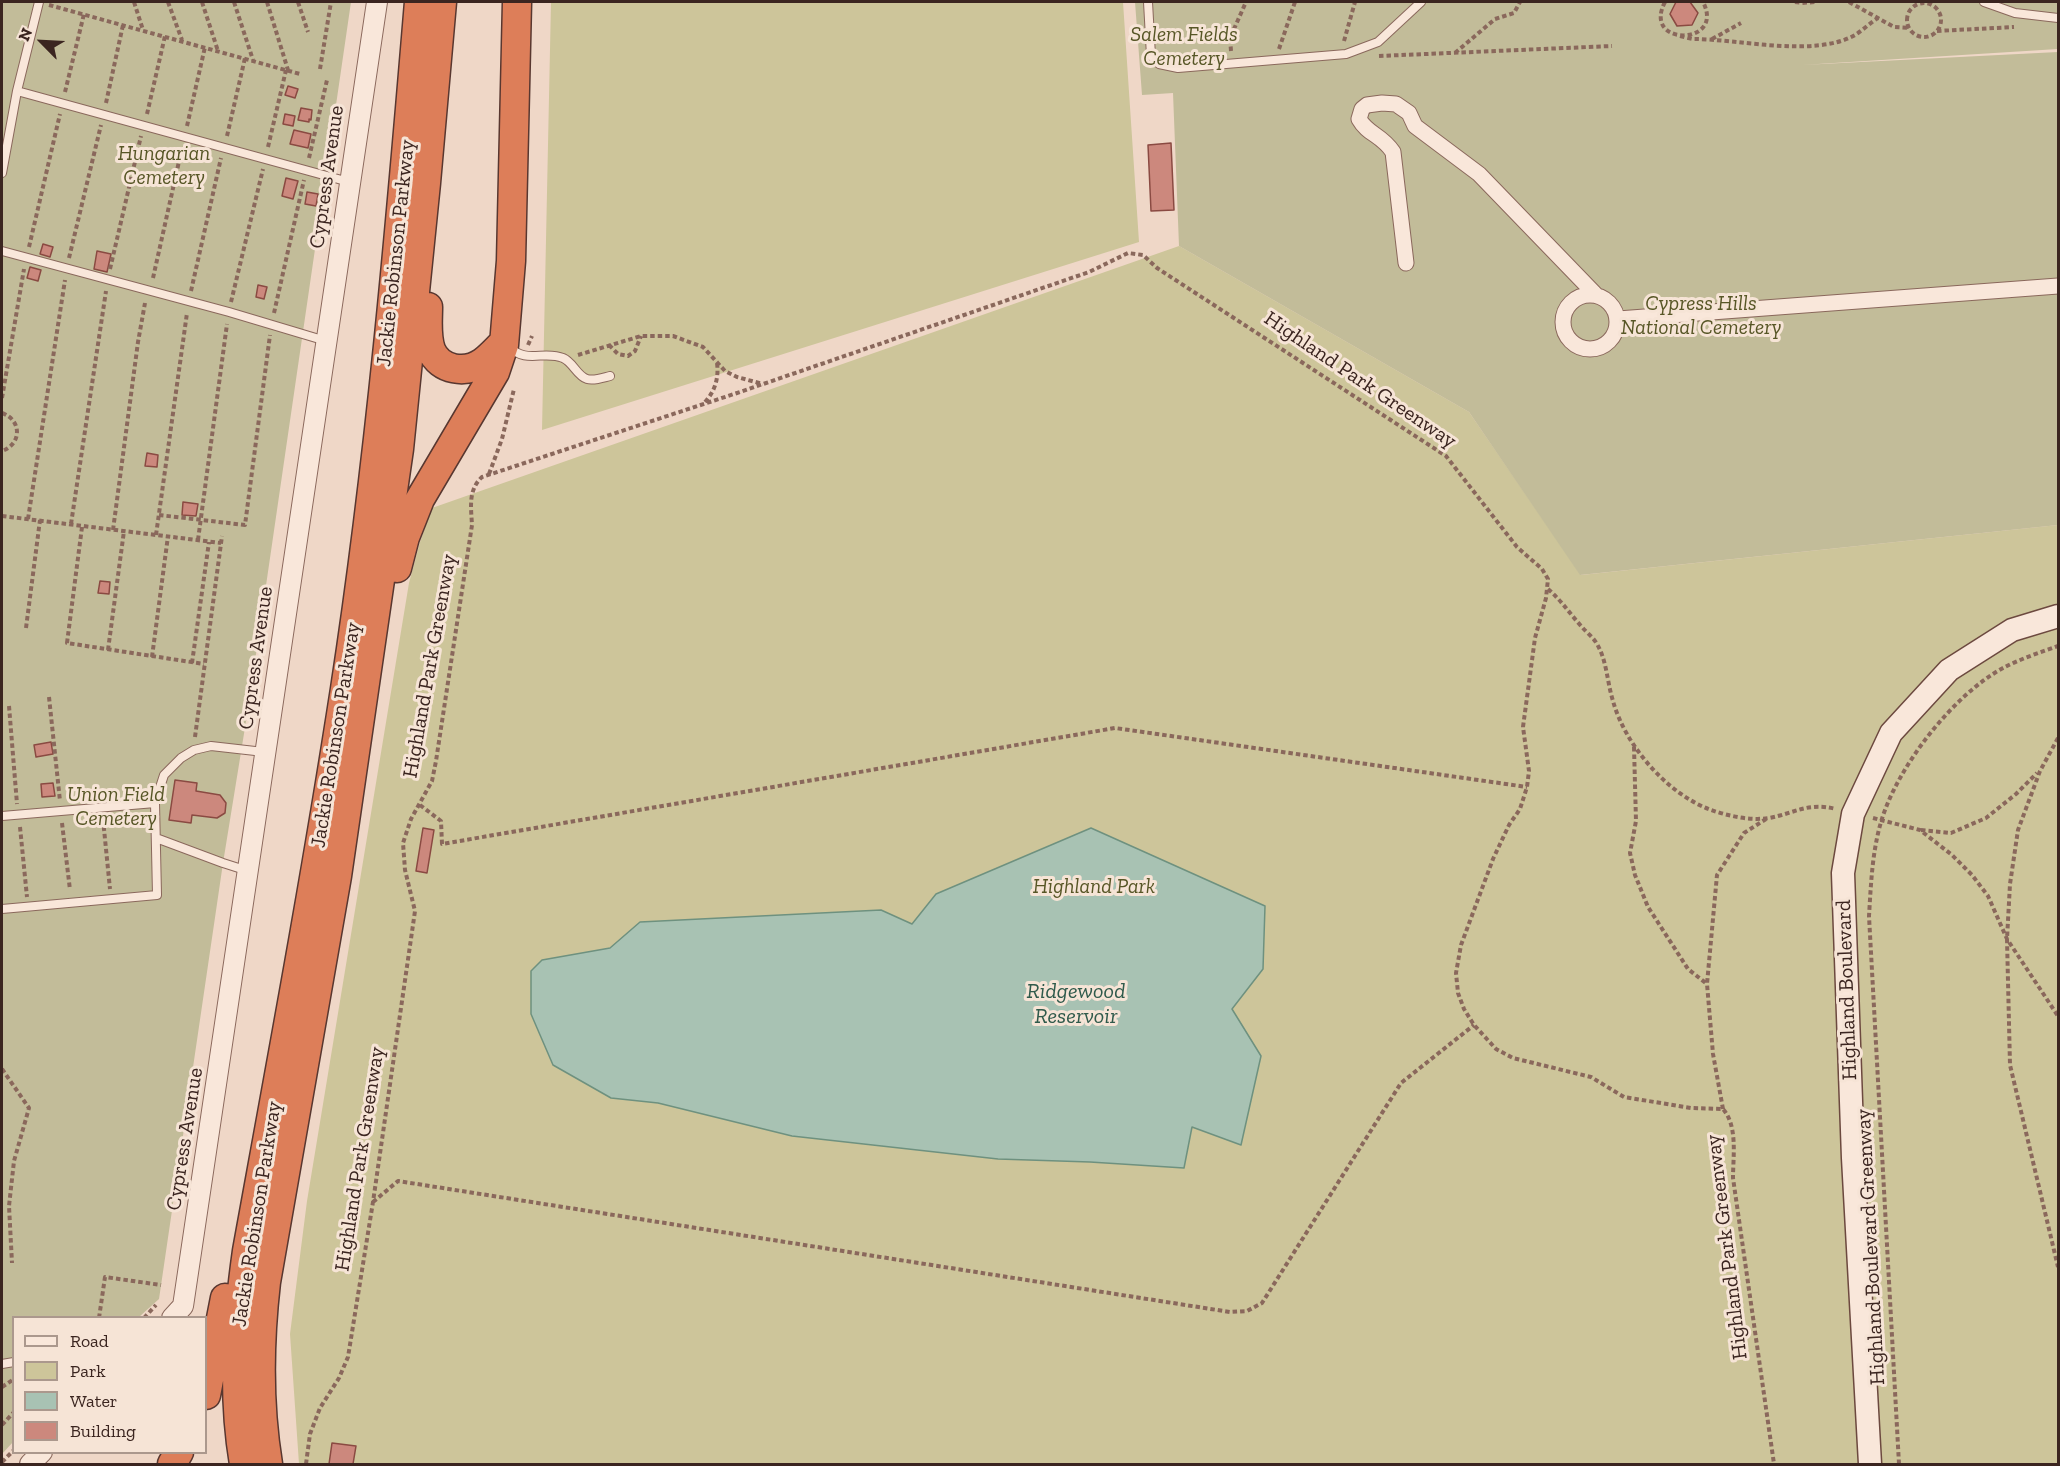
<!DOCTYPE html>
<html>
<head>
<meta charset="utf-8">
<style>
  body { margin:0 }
  #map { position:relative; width:2060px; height:1466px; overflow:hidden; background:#efd7c7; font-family:"Zilla Slab",serif }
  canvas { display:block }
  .frame { position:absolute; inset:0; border:3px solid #3b2520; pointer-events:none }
  .legend { position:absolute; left:12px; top:1316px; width:195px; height:138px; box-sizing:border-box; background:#f6e4d6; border:2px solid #ab988d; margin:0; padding:8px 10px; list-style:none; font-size:18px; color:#3b2520 }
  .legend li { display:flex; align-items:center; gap:12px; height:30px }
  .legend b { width:30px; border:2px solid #ab988d }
  .north { position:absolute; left:12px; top:12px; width:60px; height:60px; -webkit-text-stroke:4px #f6e4d6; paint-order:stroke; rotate:294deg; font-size:16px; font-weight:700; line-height:24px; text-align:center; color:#3b2520 }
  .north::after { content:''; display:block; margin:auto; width:21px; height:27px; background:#3b2520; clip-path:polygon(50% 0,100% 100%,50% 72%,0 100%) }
</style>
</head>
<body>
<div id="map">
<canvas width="2060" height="1466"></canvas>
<div class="frame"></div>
<ul class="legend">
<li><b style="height:8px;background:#f9e7da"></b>Road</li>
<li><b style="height:16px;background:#cdc59a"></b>Park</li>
<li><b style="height:16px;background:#a8c2b3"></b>Water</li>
<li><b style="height:16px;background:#cc887d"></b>Building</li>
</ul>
<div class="north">N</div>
</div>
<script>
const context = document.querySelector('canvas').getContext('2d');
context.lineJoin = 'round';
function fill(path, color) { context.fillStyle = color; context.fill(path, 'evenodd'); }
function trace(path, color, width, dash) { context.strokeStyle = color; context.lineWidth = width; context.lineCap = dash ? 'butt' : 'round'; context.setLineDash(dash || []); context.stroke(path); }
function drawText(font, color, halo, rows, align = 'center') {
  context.font = font + ' "Zilla Slab",serif'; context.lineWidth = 6; context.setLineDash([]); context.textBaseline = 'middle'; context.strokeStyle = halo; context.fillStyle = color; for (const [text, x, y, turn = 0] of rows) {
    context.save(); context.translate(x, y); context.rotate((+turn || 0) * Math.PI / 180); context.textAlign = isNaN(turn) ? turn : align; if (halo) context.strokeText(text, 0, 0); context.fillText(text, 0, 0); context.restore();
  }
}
fill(new Path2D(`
  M551 2H1123L1139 242 542 430Z
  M1179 246 1469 412 1581 575 2058 525V1464H299L290 1334 307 1201 409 583 420 542 432 508Z`), '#cdc59a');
fill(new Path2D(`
  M2 2H351L248 709 223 863 159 1299 139 1317 14 1318 13 1442 2 1454Z
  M1135 2H2058V49L1802 65 2058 52V525L1580 575 1469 412 1179 246 1173 93 1142 95Z`), '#c2bc99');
const water = new Path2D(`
  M1091 828 1265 906 1263 969 1232 1009 1261 1056 1241 1145 1192 1127 1184 1168 1090 1162 998 1159 792 1136 658 1103 611 1098 553 1065 531 1014V971L542 960 610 948 640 922 881 910 912 924 936 894Z`);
fill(water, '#a8c2b3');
trace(water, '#6e917f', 1.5);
const building = new Path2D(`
  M1676 2H1690L1698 13 1692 25 1677 26 1670 14Z
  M288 86 298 89 295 98 285 95Z
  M301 108 312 110 311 120 309 119V122L298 120Z
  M285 114 295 116 293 126 283 124Z
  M294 130 311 134 308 148 290 144Z
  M1171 143 1174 210 1151 211 1148 145Z
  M286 178 298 181 293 199 282 196Z
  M307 192 318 194 316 206 305 204Z
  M43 244 53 247 50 257 40 254Z
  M97 251 111 254 107 272 94 269Z
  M30 267 41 270 38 281 27 278Z
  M258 285 267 287 264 299 256 297Z
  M147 453 158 455 157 467 145 466Z
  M183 502 198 504 196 516 182 515Z
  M100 581 110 582 109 594 98 593Z
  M51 742 53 754 36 757 34 745Z
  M175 780 197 783 196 791 220 795 226 803 225 813 217 818 192 815 191 823 169 820Z
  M53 783 55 796 42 797 41 784Z
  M423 828 434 830 427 873 416 871Z
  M332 1443 356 1446 353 1464H329Z`);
fill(building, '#cc887d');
trace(building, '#8a4a42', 1.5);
const service = new Path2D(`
  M1148 2 1151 56 1159 64 1178 68 1346 54 1378 42 1421 2
  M1984 2 2015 13 2058 18
  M17 91 349 182
  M2 173 17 91 39 2
  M2 251 229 312 326 341
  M510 347C525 364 545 350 563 358 573 362 577 376 587 379 594 381 602 378 610 376
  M155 803 164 775 181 758 194 750 211 746 264 752
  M2 816 155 803 157 895 2 909
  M156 838 223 863 248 871
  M2 1364 14 1362`);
const minor = new Path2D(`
  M1406 263 1393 152C1381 134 1368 135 1359 119L1362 109 1367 105 1382 103 1396 104 1409 113 1415 126 1479 174 1596 295
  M1563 322a27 27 0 1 1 54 0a27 27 0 1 1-54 0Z
  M1618 319 2058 286`);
const tertiary = new Path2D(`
  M172 1318 183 1306 377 2
  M30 1464 42 1452`);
const secondary = new Path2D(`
  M1870 1464 1853 1158 1843 873 1853 814 1891 733 1949 670 2012 630 2058 616`);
const motorway = new Path2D(`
  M428 307C428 321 426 336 431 350 440 371 466 374 483 362 491 356 497 349 504 342
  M397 568 405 537 420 499 495 372 504 345 511 261 517 2
  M206 1395 225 1298
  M172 1464 179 1452
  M244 1464C232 1393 237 1322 247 1251 281 1064 316 877 345 689 380 461 400 231 419 2
  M268 1464C258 1403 259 1343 266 1282L337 876 399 449 426 183 442 2`);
trace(service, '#8a685c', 10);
trace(minor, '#8a685c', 17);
trace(tertiary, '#8a685c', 22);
trace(secondary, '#6c493f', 25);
trace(motorway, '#583730', 31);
trace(new Path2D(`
  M134 2 143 30
  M168 2 182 40
  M202 2 218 51
  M234 2 253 60
  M267 2 288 70
  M298 2 308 32
  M1665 2C1641 47 1726 46 1703 2
  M1795 2 1802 3 1815 2
  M1849 2 1894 27 1909 28
  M1907 20a17 17 0 1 1 34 0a17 17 0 1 1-34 0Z
  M49 5 300 74
  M1937 31 2014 27
  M1680 36 1693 39C1740 39 1814 58 1855 35 1863 30 1870 23 1878 18
  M1712 39 1741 23
  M1344 41 1355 2
  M1279 49 1295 2
  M1231 51 1230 38 1246 2
  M1455 53 1495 19 1514 13 1520 2
  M1379 56 1612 46
  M320 69 331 2
  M65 92 84 14
  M106 103 123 25
  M147 114 165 36
  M187 126 205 47
  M227 136 245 58
  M268 147 286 70
  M309 158 327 80
  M29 247 60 114
  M69 258 101 125
  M110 269 141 136
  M153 278 182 148
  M191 291 221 158
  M231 302 263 169
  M274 313 304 180
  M528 345 532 336
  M609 345 618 354 628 356 635 351 641 336
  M578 355 641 336H673L703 347 725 371 737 377 763 384
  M2 398 24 269
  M705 402C715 391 719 378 717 363
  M2 413C22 420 22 444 2 451
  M489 474 502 439 514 389
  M159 515 245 525 270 335
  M2 516 221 543
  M28 519 65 280
  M71 524 106 291
  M82 527 67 643 204 664
  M113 530 138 342 145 303
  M156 535 187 313
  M198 540 227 324
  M1548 589C1561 600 1570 614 1582 627 1586 632 1593 637 1597 644 1607 661 1607 682 1613 701 1625 745 1667 794 1711 810 1729 816 1750 821 1769 818 1796 813 1807 802 1836 809
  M26 628 40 520
  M108 650 124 531
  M152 657 168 536
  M192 663 209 542
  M49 697 60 801
  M9 706 17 804
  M195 737 222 536
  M2058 738 2040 771 2018 830 2010 884 2007 939 2010 1065 2058 1267
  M1634 747 1636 821 1630 853 1635 875 1648 907 1688 969 1707 984
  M420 805 441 821 442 844 1115 728 1527 787
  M1873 818 1920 830 1952 855 1972 875 1988 896 2007 939 2058 1016
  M103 819 110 889
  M62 823 70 890
  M20 827 27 897
  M1921 830 1951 833 1986 818 2016 794 2037 773
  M2 1069 29 1108 14 1161 9 1206 12 1263
  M1723 1109 1713 1054 1707 984 1717 875 1744 833 1766 819
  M373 1202 398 1181 1230 1312 1247 1311 1262 1303 1401 1083 1474 1025
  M99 1318 105 1277 161 1285
  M144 1318 156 1305
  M2 1387 14 1379
  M2 1425 14 1412
  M2 1462 14 1450
  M306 1464 310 1434 320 1408 339 1378 348 1357 373 1202 415 911 405 870 403 843 411 819 432 781 436 761 472 525C471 507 468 490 482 477L734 394 1089 272 1128 253 1143 255 1157 268 1446 456 1517 547 1542 569 1548 579 1546 598 1535 638 1523 727 1529 771 1527 787 1520 809 1509 825 1493 859 1461 945 1456 973 1458 993 1464 1009 1474 1025 1496 1049 1513 1058 1591 1077 1624 1097 1691 1108 1723 1109C1738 1126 1733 1157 1733 1178L1774 1464
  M1899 1464 1869 916C1871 884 1872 853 1881 822 1897 767 1953 695 2003 668 2020 659 2041 652 2058 646`), '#8a685c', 4, [4.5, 3]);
trace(service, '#f9e7da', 8);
trace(minor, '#f9e7da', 15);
trace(tertiary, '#f9e7da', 20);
trace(secondary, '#f9e7da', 22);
trace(motorway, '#dd7e59', 28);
drawText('italic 21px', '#575626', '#f6e4d6', [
  ["Salem Fields",1184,35],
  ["Cemetery",1184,59],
  ["Hungarian",164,154],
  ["Cemetery",164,178],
  ["Cypress Hills",1701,304],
  ["National Cemetery",1701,328],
  ["Union Field",116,795],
  ["Cemetery",116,819],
  ["Highland Park",1094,887]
]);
drawText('21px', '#3b2520', '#f6e4d6', [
  ["Cypress Avenue",327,177,-82],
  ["Jackie Robinson Parkway",396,253,-84],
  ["Highland Park Greenway",1360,380,34],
  ["Cypress Avenue",256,658,-82],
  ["Highland Park Greenway",430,666,-80],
  ["Jackie Robinson Parkway",336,735,-81],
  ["Highland Boulevard",1847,990,-92],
  ["Cypress Avenue",185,1139,-81],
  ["Highland Park Greenway",360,1159,-81],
  ["Jackie Robinson Parkway",257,1214,-81],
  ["Highland Park Greenway",1727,1247,-97],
  ["Highland Boulevard Greenway",1871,1247,-93]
]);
drawText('italic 22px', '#2f5a4b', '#f6e4d6', [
  ["Ridgewood",1076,992],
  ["Reservoir",1076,1017]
]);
</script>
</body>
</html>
